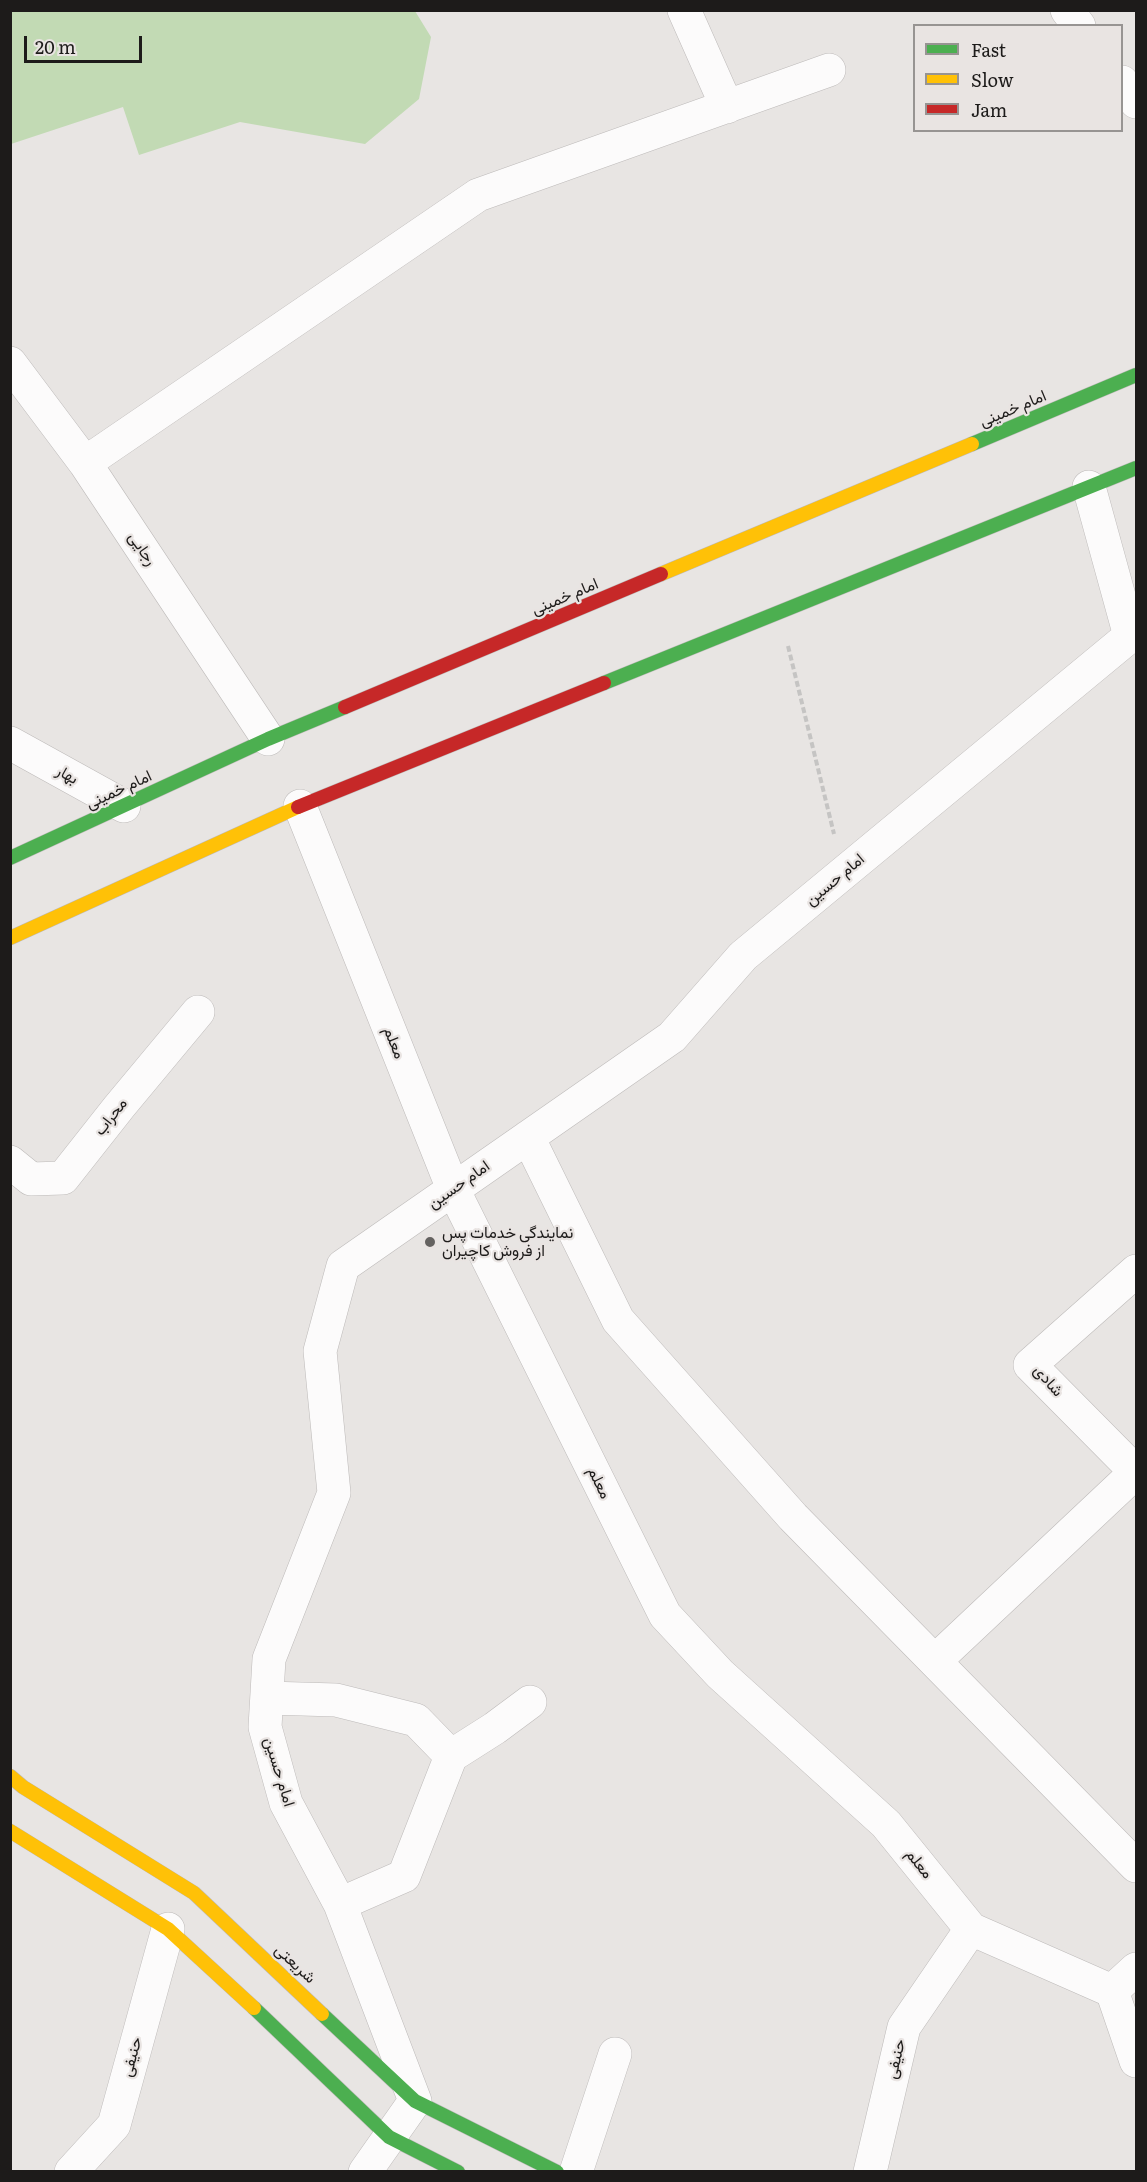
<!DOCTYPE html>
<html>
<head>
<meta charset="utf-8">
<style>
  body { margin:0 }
  #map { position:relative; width:1147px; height:2182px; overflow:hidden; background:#e8e5e3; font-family:Literata,serif }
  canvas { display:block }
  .frame { position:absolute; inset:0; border:12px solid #1d1b1a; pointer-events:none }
  .legend { position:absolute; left:913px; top:24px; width:210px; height:108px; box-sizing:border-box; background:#e9e4e2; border:2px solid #979492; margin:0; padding:8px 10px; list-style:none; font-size:18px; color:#1d1b1a }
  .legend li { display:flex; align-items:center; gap:12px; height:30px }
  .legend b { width:30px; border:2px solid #979492 }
  .scale { position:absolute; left:24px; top:36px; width:118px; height:27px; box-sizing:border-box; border:3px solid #1d1b1a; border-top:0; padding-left:8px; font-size:18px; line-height:21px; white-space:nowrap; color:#1d1b1a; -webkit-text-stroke:4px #e9e4e2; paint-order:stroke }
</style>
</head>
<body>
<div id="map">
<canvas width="1147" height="2182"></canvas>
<div class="frame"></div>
<ul class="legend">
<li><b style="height:8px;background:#4caf50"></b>Fast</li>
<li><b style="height:8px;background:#ffc107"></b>Slow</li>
<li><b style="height:8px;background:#c62828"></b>Jam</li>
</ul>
<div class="scale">20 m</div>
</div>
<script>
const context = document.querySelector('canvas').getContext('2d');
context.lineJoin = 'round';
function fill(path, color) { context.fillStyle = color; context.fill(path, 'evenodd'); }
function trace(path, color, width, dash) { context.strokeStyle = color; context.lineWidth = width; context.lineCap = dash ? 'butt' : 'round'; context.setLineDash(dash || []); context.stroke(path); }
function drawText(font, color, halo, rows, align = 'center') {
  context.font = font + ' Literata,Vazirmatn,serif'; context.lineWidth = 4.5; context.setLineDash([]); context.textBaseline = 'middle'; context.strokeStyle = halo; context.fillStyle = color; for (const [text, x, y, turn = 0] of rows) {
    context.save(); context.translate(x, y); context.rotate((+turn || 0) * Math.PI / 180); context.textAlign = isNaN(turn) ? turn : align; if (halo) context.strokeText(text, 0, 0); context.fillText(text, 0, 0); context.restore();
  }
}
fill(new Path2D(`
  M10 11H415L431 37 419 99 365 144 240 122 139 155 123 107 11 144Z`), '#c2dab4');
const street = new Path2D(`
  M684 10 727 107
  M1067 10 1079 26
  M1122 82 1136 102
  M10 363 85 463 268 739
  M85 463 478 195 829 70
  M10 743 124 806
  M300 806 453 1189 665 1615 720 1674 886 1824 971 1929 1112 1991
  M528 1137 618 1320 793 1517 1136 1866
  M10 1162 31 1179 63 1178 119 1107 198 1012
  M1136 1271 1030 1365 1136 1472
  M935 1661 1136 1472
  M267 1698 336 1700 416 1720 451 1756
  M340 1904 404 1876 451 1756 495 1728 530 1702
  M1112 1991 1136 2061
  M1112 1991 1136 1969
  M71 2172 114 2125 168 1929
  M365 2172 415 2101 340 1904 286 1803 265 1727 269 1659 334 1493 320 1351 343 1266 672 1037 743 956 1130 636 1089 487
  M576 2172 615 2054
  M870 2172 904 2027 971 1929`);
const fast = new Path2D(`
  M972 444 1136 375
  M604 683 1136 468
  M10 858 268 739 345 707
  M254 2008 389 2137 458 2172
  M322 2014 415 2101 557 2172`);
const slow = new Path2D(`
  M661 574 972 444
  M10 938 298 807
  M10 1776 23 1787 194 1893 322 2014
  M10 1831 168 1929 254 2008`);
const jam = new Path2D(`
  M345 707 661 574
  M298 807 604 683`);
trace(street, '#bdbab9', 34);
trace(fast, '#bdbab9', 15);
trace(slow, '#bdbab9', 15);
trace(jam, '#bdbab9', 15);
trace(new Path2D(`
  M788 646 834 834`), '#c5c4c3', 4, [6, 3]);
trace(street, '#fcfbfb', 33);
trace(fast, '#4caf50', 14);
trace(slow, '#ffc107', 14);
trace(jam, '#c62828', 14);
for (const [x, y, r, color] of [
  [430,1242,6,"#646260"]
]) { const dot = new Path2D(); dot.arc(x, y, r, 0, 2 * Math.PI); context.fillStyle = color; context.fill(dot); trace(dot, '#e9e4e2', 2); }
drawText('16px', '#1d1b1a', '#e9e4e2', [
  ["امام خمینی",1013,409,-23],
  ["رجایی",142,549,56],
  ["امام خمینی",565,597,-23],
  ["بهار",67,775,29],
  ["امام خمینی",119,790,-25],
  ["امام حسین",835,880,-40],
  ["معلم",394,1043,68],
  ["محراب",111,1117,-52],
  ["امام حسین",459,1185,-35],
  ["شادی",1048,1381,49],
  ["معلم",599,1483,64],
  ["امام حسین",279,1772,73],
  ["معلم",919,1864,51],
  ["شریعتی",295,1964,43],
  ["حنیفی",132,2057,-75],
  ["حنیفی",896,2059,-77]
]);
drawText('16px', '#1d1b1a', '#e9e4e2', [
  ["نمایندگی خدمات پس",442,1233],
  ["از فروش کاچیران",442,1251]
], 'left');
</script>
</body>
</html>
